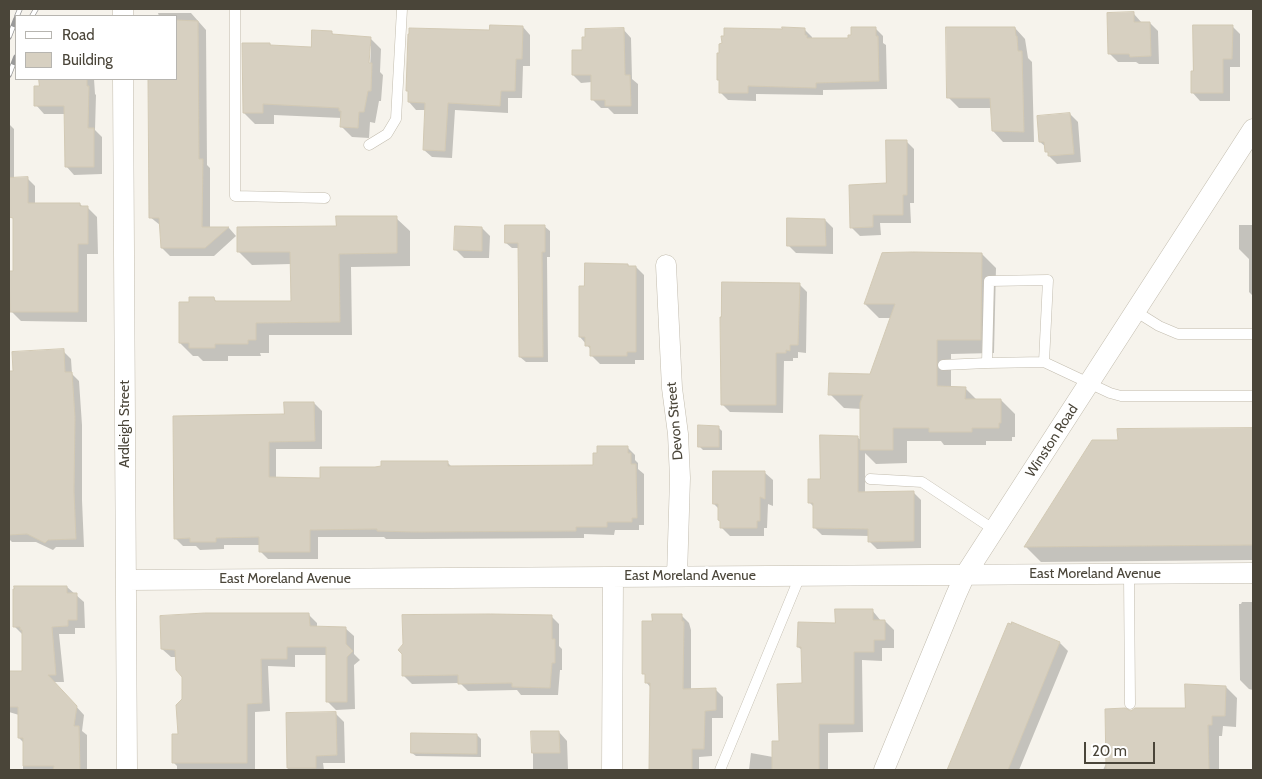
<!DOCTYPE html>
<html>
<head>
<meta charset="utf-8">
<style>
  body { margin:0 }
  #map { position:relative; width:1262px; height:779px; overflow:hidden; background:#f6f3ec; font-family:Cabin,sans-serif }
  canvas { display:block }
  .frame { position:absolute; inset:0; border:10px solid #4a4539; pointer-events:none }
  .legend { position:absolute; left:15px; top:15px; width:162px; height:65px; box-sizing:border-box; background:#fff; border:1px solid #b7b5b0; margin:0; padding:6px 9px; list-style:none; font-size:15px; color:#4a4539 }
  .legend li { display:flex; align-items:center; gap:10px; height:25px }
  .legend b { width:25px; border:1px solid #b7b5b0 }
  .scale { position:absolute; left:1084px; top:742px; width:71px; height:22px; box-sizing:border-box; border:2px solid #4a4539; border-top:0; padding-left:6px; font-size:15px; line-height:18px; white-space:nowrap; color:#4a4539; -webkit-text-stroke:4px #fff; paint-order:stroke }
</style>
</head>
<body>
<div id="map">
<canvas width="1262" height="779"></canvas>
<div class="frame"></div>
<ul class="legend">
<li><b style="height:6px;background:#fff"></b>Road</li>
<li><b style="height:14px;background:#d7d0c1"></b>Building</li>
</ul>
<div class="scale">20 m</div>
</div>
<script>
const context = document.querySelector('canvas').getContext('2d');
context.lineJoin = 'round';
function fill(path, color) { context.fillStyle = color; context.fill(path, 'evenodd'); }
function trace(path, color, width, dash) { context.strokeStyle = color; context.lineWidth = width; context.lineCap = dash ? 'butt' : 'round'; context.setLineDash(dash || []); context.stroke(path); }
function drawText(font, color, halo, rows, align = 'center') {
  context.font = font + ' Cabin,sans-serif'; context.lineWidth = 5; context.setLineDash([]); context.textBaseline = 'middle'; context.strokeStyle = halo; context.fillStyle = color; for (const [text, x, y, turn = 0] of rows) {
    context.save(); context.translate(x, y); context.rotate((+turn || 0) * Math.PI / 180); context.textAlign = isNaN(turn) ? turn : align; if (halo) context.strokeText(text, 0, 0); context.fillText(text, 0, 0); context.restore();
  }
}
fill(new Path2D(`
  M158 13H191L206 30 207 165 210 168V229L229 228 236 236 214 256H170L162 248 160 225 150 217 149 79H176V16H159Z
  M1134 14 1142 23H1150L1158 31 1159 64H1139L1136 62H1118L1110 54Z
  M1232 26 1240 34V67H1230V101H1200L1192 92 1194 73Z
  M523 27 530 35V66H523L522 98H508V113L455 110 452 158 432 157 424 150 426 110H416L409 102V93L407 90 491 31Z
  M875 28 883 36V43L886 45 887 89 823 90V95L756 94V101L728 100 720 92V82L718 79 720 54 726 37V29H804L812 37V39L849 40Z
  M1015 28 1025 39 1028 58 1032 62 1034 142H1003L993 131 992 108H959L948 97Z
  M623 29 631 38 632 79 638 84V114H614L608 108H601L593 100 592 82 581 83 573 75 584 51Z
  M331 32 335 36 370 38 381 49 380 72 383 75 381 101H379L375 123 370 122 369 138 352 137 341 126 342 118 274 115V124H255L244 113 270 44 272 47 313 48ZM369 46H371L370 69H368Z
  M40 79H94L95 94 96 95 95 130 102 137V174L74 175 66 166V114H44L36 105 40 87Z
  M1070 114 1078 122 1081 162 1057 164 1049 156 1046 147 1040 142Z
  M9 124 14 129V179L27 178 35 186V204H80L83 207H87L97 217 98 254H87V322L21 321 11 311V299L9 296V272H15L14 207H9Z
  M906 141 914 149V203H910L911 223H880L881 235 860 236 852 228 887 184Z
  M396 218 410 231V266L351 267 352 335H269V353H260L261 356H228V361H203L198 356H193L180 343 214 299 217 302H292L291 264 252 265 238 251 337 228Z
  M825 220 833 228V254L796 253 788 245Z
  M1239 225H1253V296L1249 292V259L1239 249Z
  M544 226 550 231V257H547L548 362H526L520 357 519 248H512L506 243Z
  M482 228 490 236 489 258H464L456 250Z
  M883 254H982L996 268 994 353 951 354V388H965L977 400H1001L1015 414V437H1012V441H986V445H944L941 441H907V463L876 464 865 453V493L913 492 921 500V548L877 549 869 541V536L822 535 815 528 814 507 809 502 822 480 857 437 862 441V409L844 408 830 394 871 376 891 318H879L865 304Z
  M628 265 630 267H636L644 275V360H635V364H600L592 356V351L580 337 586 287Z
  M799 284 807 292 806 353 798 352V358H793V361H784L783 413 730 412 722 404Z
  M63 351 71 359 72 374 79 381 82 425V500L84 547H56L53 550 36 542H12L9 539V372H14Z
  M314 403 322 411V449H276V479H321L375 468 447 462 452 467 594 466 627 447 635 455V460L638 463V469L644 474V525H639V530H615L614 535 584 534V538L423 539H386L384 537H318V559H268L260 551V545H224V549L200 550 196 546H183L175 538 285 415Z
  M718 427 722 431V450H703L699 446Z
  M1253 429V560L1041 562 1026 547 1119 441V430Z
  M764 472 773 480V506L768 504 767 528H764V536H730L722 528 719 509 714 504Z
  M67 587 84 602 85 628H75V634H59L64 682H54L84 715 82 731 87 735V770H23V742L19 738V715L9 712V672H23L22 634 14 626Z
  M1242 602H1253V690L1249 689 1240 680 1239 604H1241Z
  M872 610 881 621H885L894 630V648H882V661L862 660 863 732 828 733V770H749L751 753 773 757 803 685 802 650 798 647 836 624Z
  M308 614 317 623V628H345L354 636V654L360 660 354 665 355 709 336 710 327 701V655H295V667L268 666 270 711 255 712V770H177V766L173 762 180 735 183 699V676L176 657H171L162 649Z
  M681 615 689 623 691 630V690L715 689 723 697V718H712V756L699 757V770H650L651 688 646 682V676L644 673 653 622Z
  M551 616 559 624V646L562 649V670H560L558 695H521L517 690 468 691 460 683 412 684 404 676V645Z
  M1012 624 1060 643 1068 651 1019 770H949L1009 625Z
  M1226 687 1237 698 1236 727 1223 726 1222 736H1219V770H1103L1131 712 1186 709Z
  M287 714H336L344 722 345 763H323L324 770H288Z
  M533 732H559L567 741 568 770H533Z
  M477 735 481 739V757L416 756 412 753Z`), '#0003');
const building = new Path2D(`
  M1134 12V22H1150L1151 56 1130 57 1129 54H1108L1107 13Z
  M176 20 198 21 199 159H203L202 227H229L205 248H161L159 218H149L148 79H176Z
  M490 25 523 26 522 59H516L515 91H501L500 106 448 103 445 151 423 150 425 103 408 102V91H406L408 34H409V28L489 30Z
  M1193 25H1233L1232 59H1223V93H1191V71H1193Z
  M782 27 805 28V35H807V38H848V35H851V27H876V36H878L879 81 816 83V88L748 86V93H719V80H717V53H719V44L722 43 721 36H724V28L782 29Z
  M946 27H1015L1016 36H1017L1018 51H1022L1024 132 992 131 990 98H947Z
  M624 28 625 75H630L631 106H605V100H591V75H572V50H582V37H585V29Z
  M312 30 332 31V34L371 37 369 63H372L371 91H368L364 112H359L358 128 340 127 341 111H339V108L263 104V113H243L242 43H270V45L311 47Z
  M39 79H87V86H89L88 128H94V167H65L64 106H34V86H39Z
  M1070 113 1074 154 1048 156V152H1045L1044 142H1039L1037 116Z
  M886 140H907V195H903V215H873V227L850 228 849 185 886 183Z
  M28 177V203H80V206H88V244H78V312H10L9 271H13V218L9 217V178Z
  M336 216H397V253L339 254 340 322 256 323V340H248V344H215V348H189V343H179V302H189V297H214L215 301H291L290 252H237V227L336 226Z
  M787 218 825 219 826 246H787Z
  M505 225H545V252H542L543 357H519L518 243H505Z
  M455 226 482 227V251L454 250Z
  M913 252 982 253 981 340H937V386L966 387 965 399H1001V423H999V428H972V432H929V428H893V450H860V403L863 395H828L829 373 870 374 895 304H864L882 253Z
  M585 263 628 264V266H636V352H627V356H590V346H585V337H579V286H584Z
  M722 282 800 283 798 345H790V351L786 350V353H776V405H721L720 317H721Z
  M64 349 65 372H72L75 417 74 491 76 539 48 540 45 543 27 534 9 535V371H13L12 352Z
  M284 402H314L315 441 269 442V477L320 478V467H375L381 466V461H448V466L593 465V453H597V446H628V453H631V464H636L637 518H632V522H607V527H576V531L414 532 377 531V529L310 530V552H259V537L216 538V542H190V538L174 539 173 416 284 414Z
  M698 425 719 426V447H698Z
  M1253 428V545L1024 547 1092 440H1118L1117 429Z
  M820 435 858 436V492L914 491V541L868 542V529L813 528V503H808V479H820Z
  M713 471H765V499L760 497V521H757V528H720V521L718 520V504H713Z
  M14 586H67V593H77V620H68V626L52 627 56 675H48L77 706 74 726H79L80 770H53L54 766H23V738H18V707H9V671H22V630H20V627H13V589H14Z
  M835 609H873V620H885V640H874V652H854V724H819V770H772V741H779L777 684 802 683 801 647H797L798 622 835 623Z
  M205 613H309L310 626 346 627V644L353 651 347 657V702H326V647H287V659H261L262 703 247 704V763H172V734H178L176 705 182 699V677L176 670 175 650 161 649 160 616Z
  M491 614 552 615V639H555V663H552L550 688 512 687V683L458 684V675L402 676V654L398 650 403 644 402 615Z
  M652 614H682V621H684L683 689 716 688V710L705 711 704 749H692V770H649L650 683H645V674H642V621H652Z
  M1012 622 1060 642 1008 770H947L1008 623 1011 624Z
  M1185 684 1226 686 1225 716H1212V725H1208L1209 770H1106L1105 709 1125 708 1131 711 1135 708H1185Z
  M336 712 337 755 316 756V768H287L286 713Z
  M531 731H559L560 753H532Z
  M411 733 477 734V754L411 753Z`);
fill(building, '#d7d0c1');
trace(building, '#d2c9b4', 1);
const lane = new Path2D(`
  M235 9V196L325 198
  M369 145 387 134 396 119 402 9
  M1048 280 1044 362 987 363 989 281Z
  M1135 311 1159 326 1178 334H1253
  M1044 362 1110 393 1121 396H1253
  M943 365 987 363
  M870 479 922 482 993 529
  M1129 574 1130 704
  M720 770 800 576`);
const street = new Path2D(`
  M123 16V9
  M123 79 127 770
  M666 265 672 388 678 434 680 478 677 576
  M126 580 1253 573
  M612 770 613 577
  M884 770 956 595 965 575 1253 129`);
trace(lane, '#c2bcae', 11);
trace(street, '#c2bcae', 21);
trace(lane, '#fff', 10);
trace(street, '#fff', 20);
const rail = new Path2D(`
  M17 16 20 9
  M32 16 36 9
  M9 37 16 19
  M9 75 16 57`);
trace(rail, '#9a9a9a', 5.5);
trace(rail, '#fff', 4, [11]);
drawText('14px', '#4a4539', '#fff', [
  ["Devon Street",675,421,-95],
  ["Ardleigh Street",125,424,-90],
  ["Winston Road",1052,441,-57],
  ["East Moreland Avenue",1095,574],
  ["East Moreland Avenue",690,576],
  ["East Moreland Avenue",285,579]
]);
</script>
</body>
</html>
